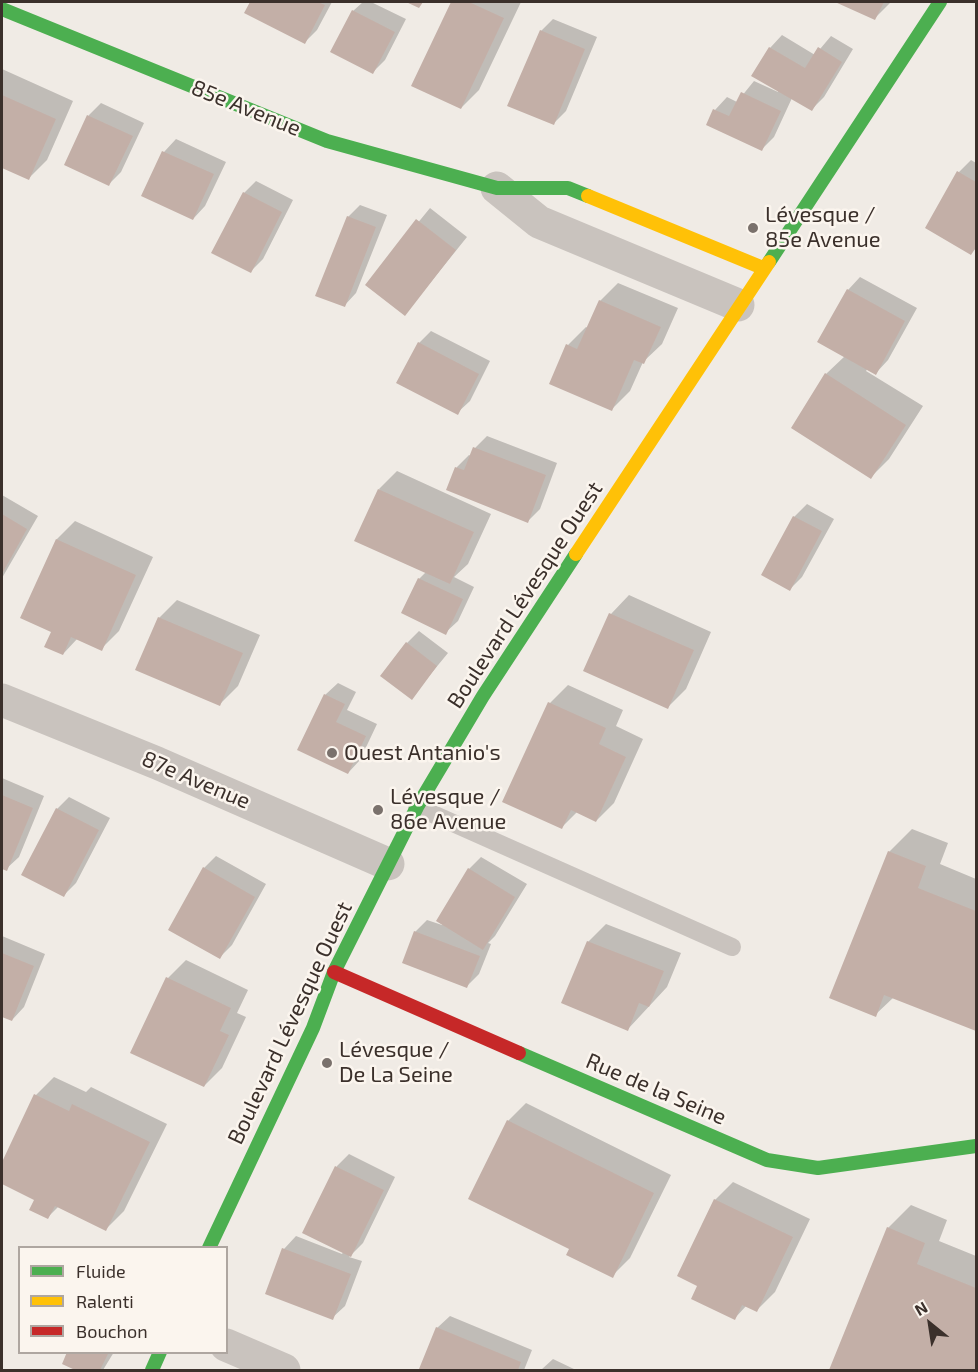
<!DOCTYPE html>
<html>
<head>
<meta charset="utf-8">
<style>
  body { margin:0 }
  #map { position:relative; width:978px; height:1372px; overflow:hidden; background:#f0ebe5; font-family:"Exo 2",sans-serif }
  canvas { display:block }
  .frame { position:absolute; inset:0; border:3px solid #3b302b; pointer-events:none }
  .legend { position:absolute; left:18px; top:1246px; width:210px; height:108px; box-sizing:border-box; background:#fbf5ee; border:2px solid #aea6a0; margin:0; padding:8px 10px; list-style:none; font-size:18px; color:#3b302b }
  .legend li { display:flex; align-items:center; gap:12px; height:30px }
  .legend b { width:30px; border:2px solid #aea6a0 }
  .north { position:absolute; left:900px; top:1294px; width:60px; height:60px; -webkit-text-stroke:4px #fbf5ee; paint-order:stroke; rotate:330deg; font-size:16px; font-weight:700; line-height:24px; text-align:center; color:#3b302b }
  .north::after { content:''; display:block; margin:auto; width:21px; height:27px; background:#3b302b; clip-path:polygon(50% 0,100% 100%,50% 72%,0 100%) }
</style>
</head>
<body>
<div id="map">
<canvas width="978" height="1372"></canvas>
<div class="frame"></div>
<ul class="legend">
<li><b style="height:8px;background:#4caf50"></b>Fluide</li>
<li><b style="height:8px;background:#ffc107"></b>Ralenti</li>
<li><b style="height:8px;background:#c62828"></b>Bouchon</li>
</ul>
<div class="north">N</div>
</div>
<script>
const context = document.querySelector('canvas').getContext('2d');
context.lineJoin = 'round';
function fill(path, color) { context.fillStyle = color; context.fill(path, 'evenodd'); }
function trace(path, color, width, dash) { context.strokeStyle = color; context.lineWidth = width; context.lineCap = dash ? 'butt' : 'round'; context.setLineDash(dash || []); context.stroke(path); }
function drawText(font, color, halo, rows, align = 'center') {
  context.font = font + ' "Exo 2",sans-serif'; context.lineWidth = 5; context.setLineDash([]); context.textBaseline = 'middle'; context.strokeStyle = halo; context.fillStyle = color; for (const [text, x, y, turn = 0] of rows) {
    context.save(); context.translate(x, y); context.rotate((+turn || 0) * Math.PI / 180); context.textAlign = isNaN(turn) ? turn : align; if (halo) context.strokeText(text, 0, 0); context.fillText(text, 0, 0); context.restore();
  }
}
fill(new Path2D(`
  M252 2H332L317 30 305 42 246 12Z
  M363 2H371L406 19 385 60 373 72 353 11Z
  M453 2H521L479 90 461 108 413 85Z
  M839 2H891L875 18Z
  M553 19 597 37 566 111 554 123 541 31Z
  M782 35 815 55 831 36 853 49 824 97 812 109 792 98 774 137 761 150 715 110 727 97 737 102 754 81 778 92 770 48Z
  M2 69 73 101 47 160 29 178 2 166Z
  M101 103 144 123 121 172 109 184 66 164 89 115Z
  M176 139 226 162 205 206 193 219 143 196 164 152Z
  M971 160 976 163V248L971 254 927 228 959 172Z
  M256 181 293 200 263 259 251 271 244 193Z
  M360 205 387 215 356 293 344 306 348 217Z
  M430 208 467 237 405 314 367 285Z
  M860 277 917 308 888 360 876 373 868 368 866 371 923 406 889 459 871 477 826 374 845 356 819 342 848 290Z
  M618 283 678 308 662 344 643 362 630 391 612 409 568 345 586 327 588 328 600 301Z
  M431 331 490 361 470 401 457 413 419 343Z
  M487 436 557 463 540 509 528 521 448 489 457 467 469 455 471 456 475 448Z
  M397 471 491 514 468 564 454 577 474 587 458 621 445 633 419 579 427 571 379 489Z
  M2 495 38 516 2 578Z
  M807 504 834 519 802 577 790 589 763 575 794 517Z
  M75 521 153 557 119 631 101 649 78 638 63 654 53 631 22 617 57 539Z
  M629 595 711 632 686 689 668 707 585 670 611 614Z
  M177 600 260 635 238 686 220 704 159 618Z
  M419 631 448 653 411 698 407 643Z
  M338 683 356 692 347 710 377 724 360 760 348 773 325 695Z
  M568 685 623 710 616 726 643 739 614 803 596 821 577 812 562 827 550 703Z
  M2 778 44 796 19 857 6 869 2 867Z
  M69 797 110 818 76 883 64 895 57 809Z
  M912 829 948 843 940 864 976 879V1030L894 997 875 1015 889 852Z
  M216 856 266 884 232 945 220 957 204 868Z
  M481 857 527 884 495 936 488 943 491 944 479 974 467 986 415 932 427 920 442 925 469 869Z
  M606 924 681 953 667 987 628 1029 588 942Z
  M2 936 45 954 24 1007 12 1020 2 1016Z
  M186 960 248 990 237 1013 246 1017 222 1068 204 1086 168 978Z
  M54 1077 86 1092 91 1087 167 1124 124 1211 106 1229 59 1206 47 1218 36 1200 2 1183V1165L36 1095Z
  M526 1103 671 1175 630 1258 612 1276 571 1248 508 1121Z
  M349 1154 395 1177 363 1243 349 1257 362 1261 345 1306 332 1318 267 1293 284 1249 296 1236 342 1254 343 1252 304 1233 337 1166Z
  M733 1182 810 1219 775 1292 757 1310 747 1305 735 1318 699 1285 715 1200Z
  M911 1205 947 1220 939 1241 976 1256V1370H831L888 1228Z
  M450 1316 532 1350 524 1370H427L421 1368 437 1328Z
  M69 1352H114L103 1370H78L64 1363Z
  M553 1359 576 1370H541Z`), '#0003');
fill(new Path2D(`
  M250 2H318L325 5 305 44 244 13Z
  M406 2H423L419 8Z
  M451 2H469L504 18 461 109 411 86Z
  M835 2H884L875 20Z
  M352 10 395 32 373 74 330 52Z
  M540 30 585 49 554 125 507 106Z
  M769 47 805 68 818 47 842 62 812 111 751 76Z
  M741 92 781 111 762 151 706 125 713 109 729 116Z
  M2 95 56 119 29 180 2 168Z
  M87 115 133 136 109 186 64 165Z
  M162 151 214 174 193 220 141 196Z
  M957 171 976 182V247L971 255 925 228Z
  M243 192 282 212 251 273 211 253Z
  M347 216 376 227 345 307 315 296Z
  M416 219 456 250 405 316 365 285Z
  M847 289 905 321 876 375 817 342Z
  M599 300 661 327 644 364 634 360 612 411 549 384 566 344 577 349Z
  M418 342 479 374 458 415 396 383Z
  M825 373 906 425 871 479 791 428Z
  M473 447 546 475 528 523 446 490 455 467 464 470Z
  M378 489 474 532 450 584 354 541Z
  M2 514 27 529 2 574Z
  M793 516 822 531 790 591 761 575Z
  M56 539 136 575 102 651 71 637 63 655 44 647 51 632 20 618Z
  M418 578 463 599 446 635 401 613Z
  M609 613 694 650 668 709 583 671Z
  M158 617 243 653 220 706 135 670Z
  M406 642 437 666 412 700 380 676Z
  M324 694 345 704 336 722 366 736 348 774 297 750Z
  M548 702 606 728 599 744 626 757 596 822 571 810 562 829 502 802Z
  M2 795 33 808 7 871 2 869Z
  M56 808 99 830 64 897 21 875Z
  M888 851 926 866 918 888 976 911V1031L884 995 876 1017 829 998Z
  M203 867 255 897 220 959 168 930Z
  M468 868 515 897 483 950 436 921Z
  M414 931 480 956 467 988 402 963Z
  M587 941 664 971 649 1007 639 1003 628 1031 561 1003Z
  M2 953 34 966 12 1021 2 1017Z
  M166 977 231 1008 220 1031 229 1035 204 1087 130 1053Z
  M34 1094 69 1111 72 1104 150 1142 106 1231 55 1206 48 1219 29 1210 34 1200 2 1184V1162Z
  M507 1120 654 1193 613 1278 566 1255 569 1249 468 1199Z
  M335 1166 384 1190 351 1257 302 1233Z
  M714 1199 793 1237 757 1312 742 1305 735 1320 691 1299 697 1286 677 1276Z
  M887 1227 925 1243 917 1264 976 1288V1370H829Z
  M282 1248 351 1274 333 1320 265 1294Z
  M436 1327 521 1362 518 1370 419 1369Z
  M67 1352H109L100 1370H75L62 1364Z`), '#c3afa7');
trace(new Path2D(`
  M417 807 732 947`), '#c9c3be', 18);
trace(new Path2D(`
  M497 188 539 222 738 305
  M2 700 157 763 388 864
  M226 1345 284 1370`), '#c9c3be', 33);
trace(new Path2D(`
  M2 9 327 141 497 188H568L588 196
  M769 262 940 2
  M519 1053 767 1160 818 1168 976 1146
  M209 1248 313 1028 334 972 417 807 483 696 576 554
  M152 1370 160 1352`), '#4caf50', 14);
trace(new Path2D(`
  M588 196 763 268
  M576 554 769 262`), '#ffc107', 14);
trace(new Path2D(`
  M334 972 519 1053`), '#c62828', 14);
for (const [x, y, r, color] of [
  [753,228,6,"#7a716c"],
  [332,753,6,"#7a716c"],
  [378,810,6,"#7a716c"],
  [327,1063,6,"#7a716c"]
]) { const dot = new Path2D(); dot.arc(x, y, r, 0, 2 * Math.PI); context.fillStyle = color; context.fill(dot); trace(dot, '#fbf5ee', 2); }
drawText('22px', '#3b302b', '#fbf5ee', [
  ["85e Avenue",246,108,22],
  ["Boulevard Lévesque Ouest",525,595,-57],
  ["87e Avenue",196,780,23],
  ["Boulevard Lévesque Ouest",290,1023,-65],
  ["Rue de la Seine",656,1089,23]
]);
drawText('22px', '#3b302b', '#fbf5ee', [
  ["Lévesque /",765,215],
  ["85e Avenue",765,240],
  ["Ouest Antanio's",344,753],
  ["Lévesque /",390,797],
  ["86e Avenue",390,822],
  ["Lévesque /",339,1050],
  ["De La Seine",339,1075]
], 'left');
</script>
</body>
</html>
